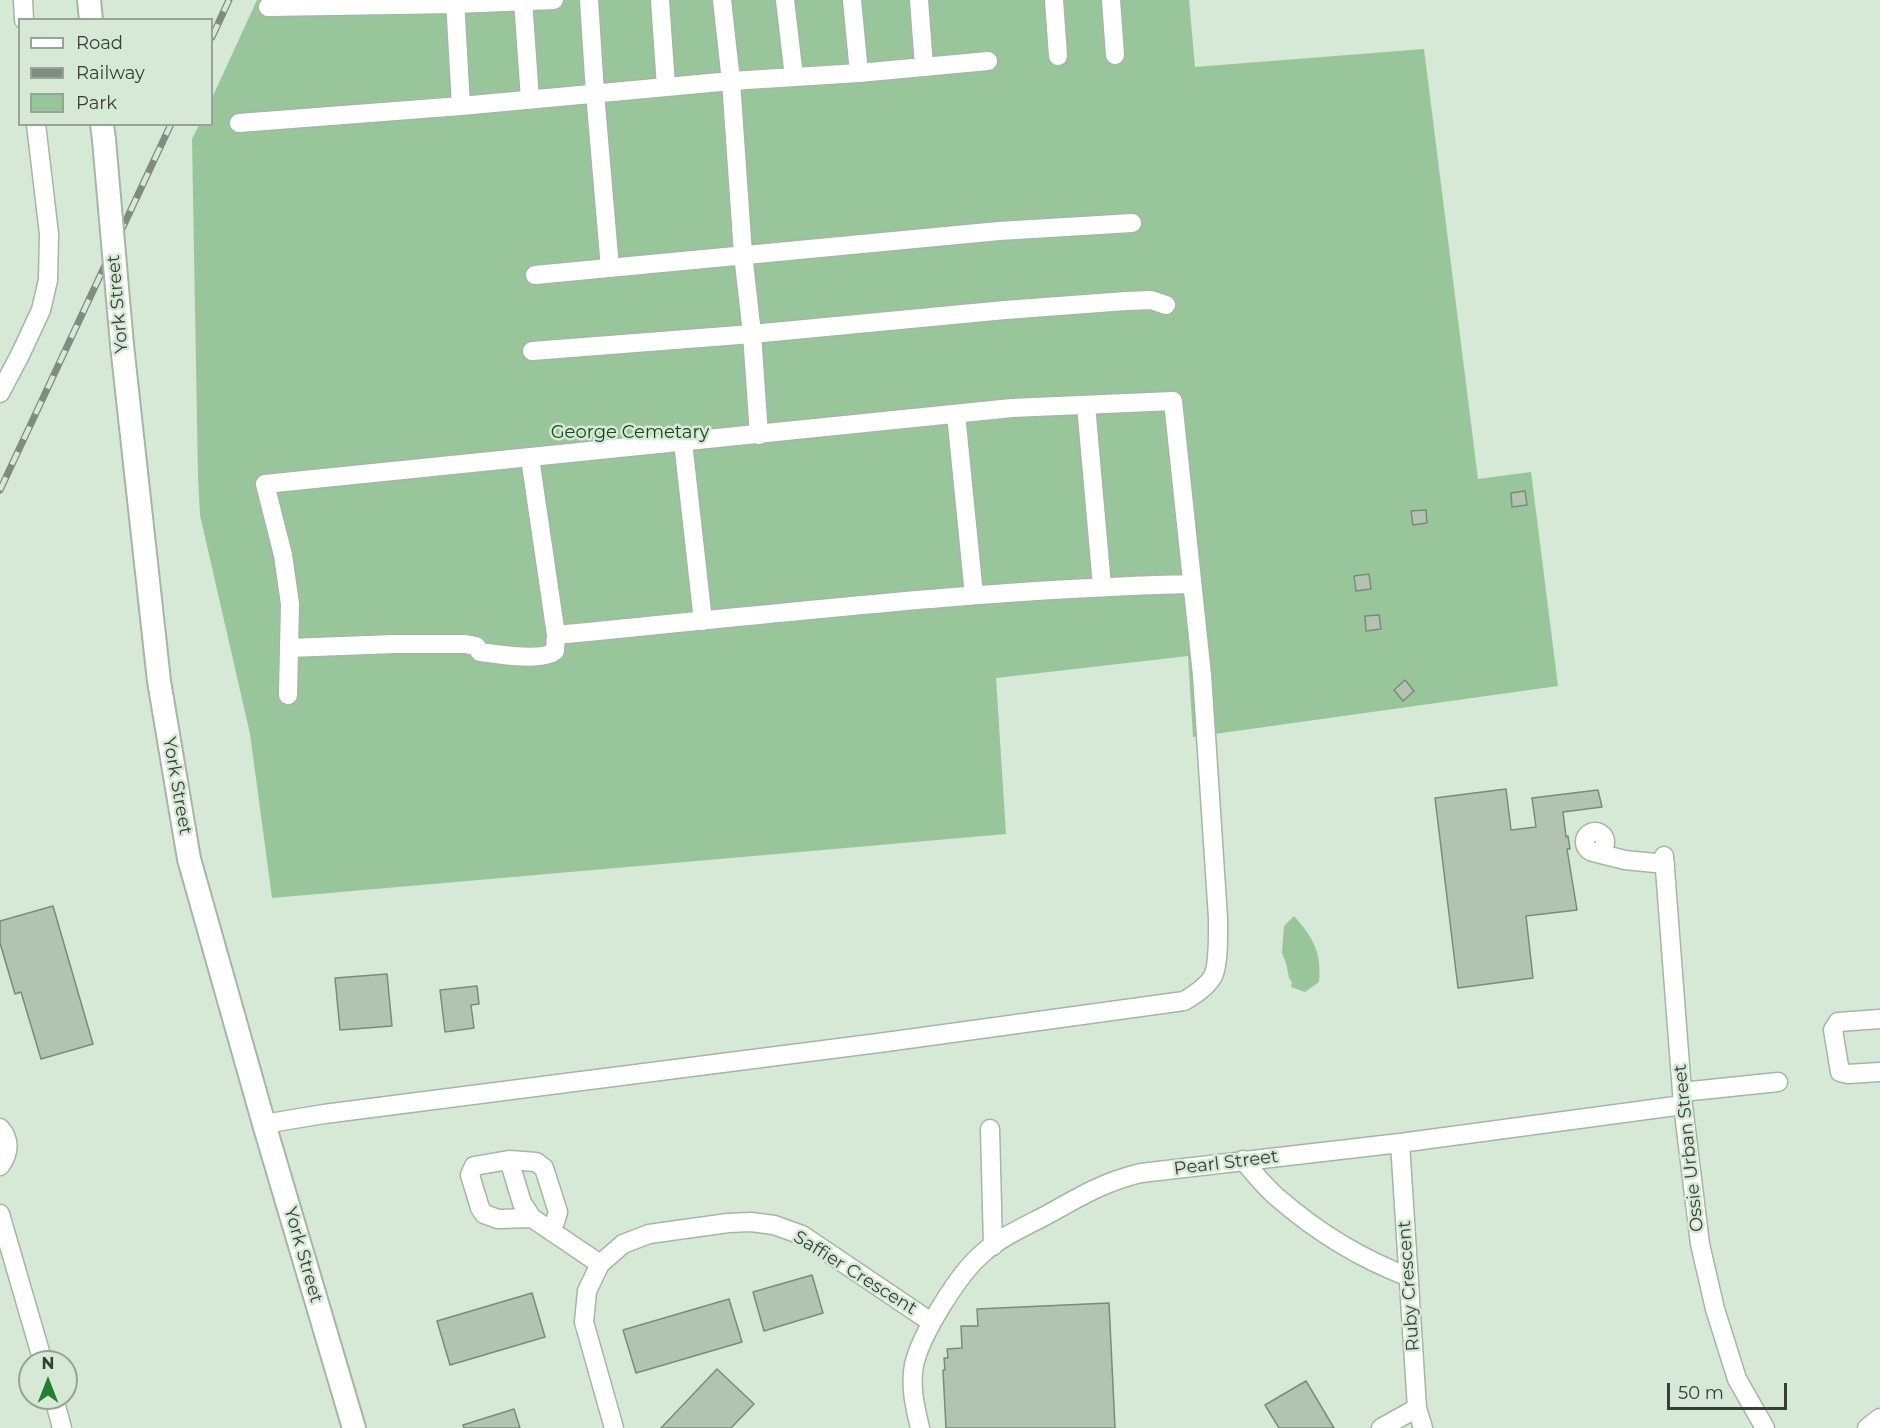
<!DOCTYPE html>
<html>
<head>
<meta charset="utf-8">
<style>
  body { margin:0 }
  #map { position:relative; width:1880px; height:1428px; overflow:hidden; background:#d6e8d6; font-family:Montserrat,sans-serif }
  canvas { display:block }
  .legend { position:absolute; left:18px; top:18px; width:195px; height:108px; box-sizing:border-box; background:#d6e8d6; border:2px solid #96a496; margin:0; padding:8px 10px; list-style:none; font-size:18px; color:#373e37 }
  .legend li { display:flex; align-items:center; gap:12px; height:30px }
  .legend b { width:30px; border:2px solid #96a496 }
  .north { position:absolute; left:18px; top:1350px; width:60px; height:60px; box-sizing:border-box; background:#d6e8d6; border:2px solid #96a496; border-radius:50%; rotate:0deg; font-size:16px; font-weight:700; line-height:24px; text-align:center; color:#373e37 }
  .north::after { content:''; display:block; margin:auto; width:21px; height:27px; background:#228032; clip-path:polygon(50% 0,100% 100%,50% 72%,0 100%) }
  .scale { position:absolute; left:1667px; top:1383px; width:120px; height:27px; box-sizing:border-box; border:3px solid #373e37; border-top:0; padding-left:8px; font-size:18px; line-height:21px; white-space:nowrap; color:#373e37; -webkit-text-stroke:4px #d6e8d6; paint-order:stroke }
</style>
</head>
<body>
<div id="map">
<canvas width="1880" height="1428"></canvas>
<ul class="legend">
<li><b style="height:8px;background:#fff"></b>Road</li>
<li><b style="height:8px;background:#808c80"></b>Railway</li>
<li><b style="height:16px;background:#98c69a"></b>Park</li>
</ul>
<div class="north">N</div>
<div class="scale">50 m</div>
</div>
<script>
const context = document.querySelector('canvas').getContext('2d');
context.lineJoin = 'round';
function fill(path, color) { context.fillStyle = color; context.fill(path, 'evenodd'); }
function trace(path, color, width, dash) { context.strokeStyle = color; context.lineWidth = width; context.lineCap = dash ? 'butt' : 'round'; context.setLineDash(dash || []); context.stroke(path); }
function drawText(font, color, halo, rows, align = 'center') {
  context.font = font + ' Montserrat,sans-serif'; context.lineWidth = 5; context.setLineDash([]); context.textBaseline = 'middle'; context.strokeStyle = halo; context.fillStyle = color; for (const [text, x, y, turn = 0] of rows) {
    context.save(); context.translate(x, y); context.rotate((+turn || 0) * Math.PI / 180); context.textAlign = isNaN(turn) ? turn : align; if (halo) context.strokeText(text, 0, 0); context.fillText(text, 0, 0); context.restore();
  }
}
fill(new Path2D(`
  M257 0H1189L1195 67 1424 49 1478 479 1531 472 1558 686 1193 737 1188 656 996 678 1006 834 272 898 250 734 200 515 198 477 192 139 199 125 212 124V98Z
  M1294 916C1313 937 1322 953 1319 982L1305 992 1291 987 1292 982 1289 978 1286 963 1282 953 1284 926Z`), '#98c69a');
const building = new Path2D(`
  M1525 491 1527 505 1512 507 1511 493Z
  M1426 510 1427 523 1413 525 1411 511Z
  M1369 574 1371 589 1356 591 1354 576Z
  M1379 615 1381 629 1366 631 1365 616Z
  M1405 680 1414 691 1403 701 1394 690Z
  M1506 789 1511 830 1536 827 1532 798 1598 790 1602 807 1563 812 1566 837 1568 836 1570 849H1567L1577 910 1526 916 1533 978 1458 988 1435 798Z
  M53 906 93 1044 41 1059 21 992 15 994 0 943V921Z
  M387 974 392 1026 340 1030 335 978Z
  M477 986 479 1004 471 1005 474 1028 445 1032 440 990Z
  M812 1275 823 1313 764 1331 753 1292Z
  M532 1293 545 1337 450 1365 437 1321Z
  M729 1299 742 1342 636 1373 623 1330Z
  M1109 1303 1115 1428H946L943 1370H945L944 1358H948L947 1349 962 1348 961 1326H978L977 1309Z
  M717 1369 754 1404 731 1428H661Z
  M1306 1381 1334 1428H1279L1265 1405Z
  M514 1409 520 1428H464L463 1425Z`);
fill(building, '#b2c3b2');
trace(building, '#7b8b7b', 1.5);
const minor = new Path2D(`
  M23 0 24 20
  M455 0 461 106
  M523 0 530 99
  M589 0 595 93 610 268
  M660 0 666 86
  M722 0 731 81 743 254 752 334 759 435
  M785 0 794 77
  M852 0 859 73
  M919 0 924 66
  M1054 0 1058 56
  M1111 0 1115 55
  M268 7 455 4 554 0
  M239 123 461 106 731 81 859 73 988 61
  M535 275 999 231 1132 223
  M532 351 752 334 1005 310 1126 301 1151 300 1166 305
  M0 393 21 353 41 310 48 280 49 234 36 124
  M1086 405 1102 586
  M956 414 974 595
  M683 442 703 621
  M530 458 556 635
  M289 648 394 644H465L476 646 480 652C496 654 542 662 555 651L556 635C768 615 980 589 1192 584
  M1585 842a10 10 0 1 1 20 0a10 10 0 1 1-20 0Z
  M1593 852 1625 860 1665 864
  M1664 856 1683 1105 1700 1244 1715 1309 1737 1379 1765 1428
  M1880 1019 1838 1022 1833 1030 1840 1072 1848 1074 1880 1072
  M1682 1092 1778 1082
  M264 1124 324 1114 886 1042 1184 1001C1194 995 1207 987 1213 976 1219 964 1218 932 1218 918L1202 675 1173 401 1012 408 265 484 283 555 290 604 288 695
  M0 1128C11 1140 9 1154 0 1166
  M990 1129 993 1246
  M1400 1143 1417 1408 1423 1428
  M509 1160 522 1203 532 1218 600 1264
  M1243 1160C1254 1173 1265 1187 1278 1198 1316 1231 1361 1259 1409 1277
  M0 1214 43 1362
  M532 1218 498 1219 484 1214 480 1208 470 1175 474 1166 509 1160 536 1162 544 1168 558 1212 555 1222 549 1229
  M54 1398 62 1428
  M614 1428 584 1322 587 1291 600 1264 623 1244 649 1234 728 1223 751 1222 774 1225 802 1235 931 1322
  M920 1428C915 1407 910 1387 914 1365 921 1334 959 1273 983 1253 1003 1235 1031 1224 1054 1211 1084 1194 1107 1181 1141 1173L1400 1143 1683 1105
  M1381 1428 1417 1408
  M1867 1428 1880 1418`);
const major = new Path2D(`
  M89 0 91 20
  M102 124 104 140
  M122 345 159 681 189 859 264 1124 354 1428`);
trace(minor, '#a6b6a6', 21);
trace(major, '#a6b6a6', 26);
trace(minor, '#fff', 18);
trace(major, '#fff', 22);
const rail = new Path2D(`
  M212 37 229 0
  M0 490 171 124`);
trace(rail, '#808c80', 7);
trace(rail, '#d6e8d6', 4.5, [14]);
const majorBridge = new Path2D(`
  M104 140 122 345`);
trace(majorBridge, '#a6b6a6', 26, []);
trace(majorBridge, '#fff', 22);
drawText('18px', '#373e37', '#d6e8d6', [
  ["York Street",118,304,-95],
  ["York Street",177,786,80],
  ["Ossie Urban Street",1689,1148,-96],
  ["Pearl Street",1226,1163,-7],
  ["York Street",303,1255,74],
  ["Saffier Crescent",855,1273,32],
  ["Ruby Crescent",1409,1286,-94]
]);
drawText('18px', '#13481b', '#d6e8d6', [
  ["George Cemetary",630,433]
]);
</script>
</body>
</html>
